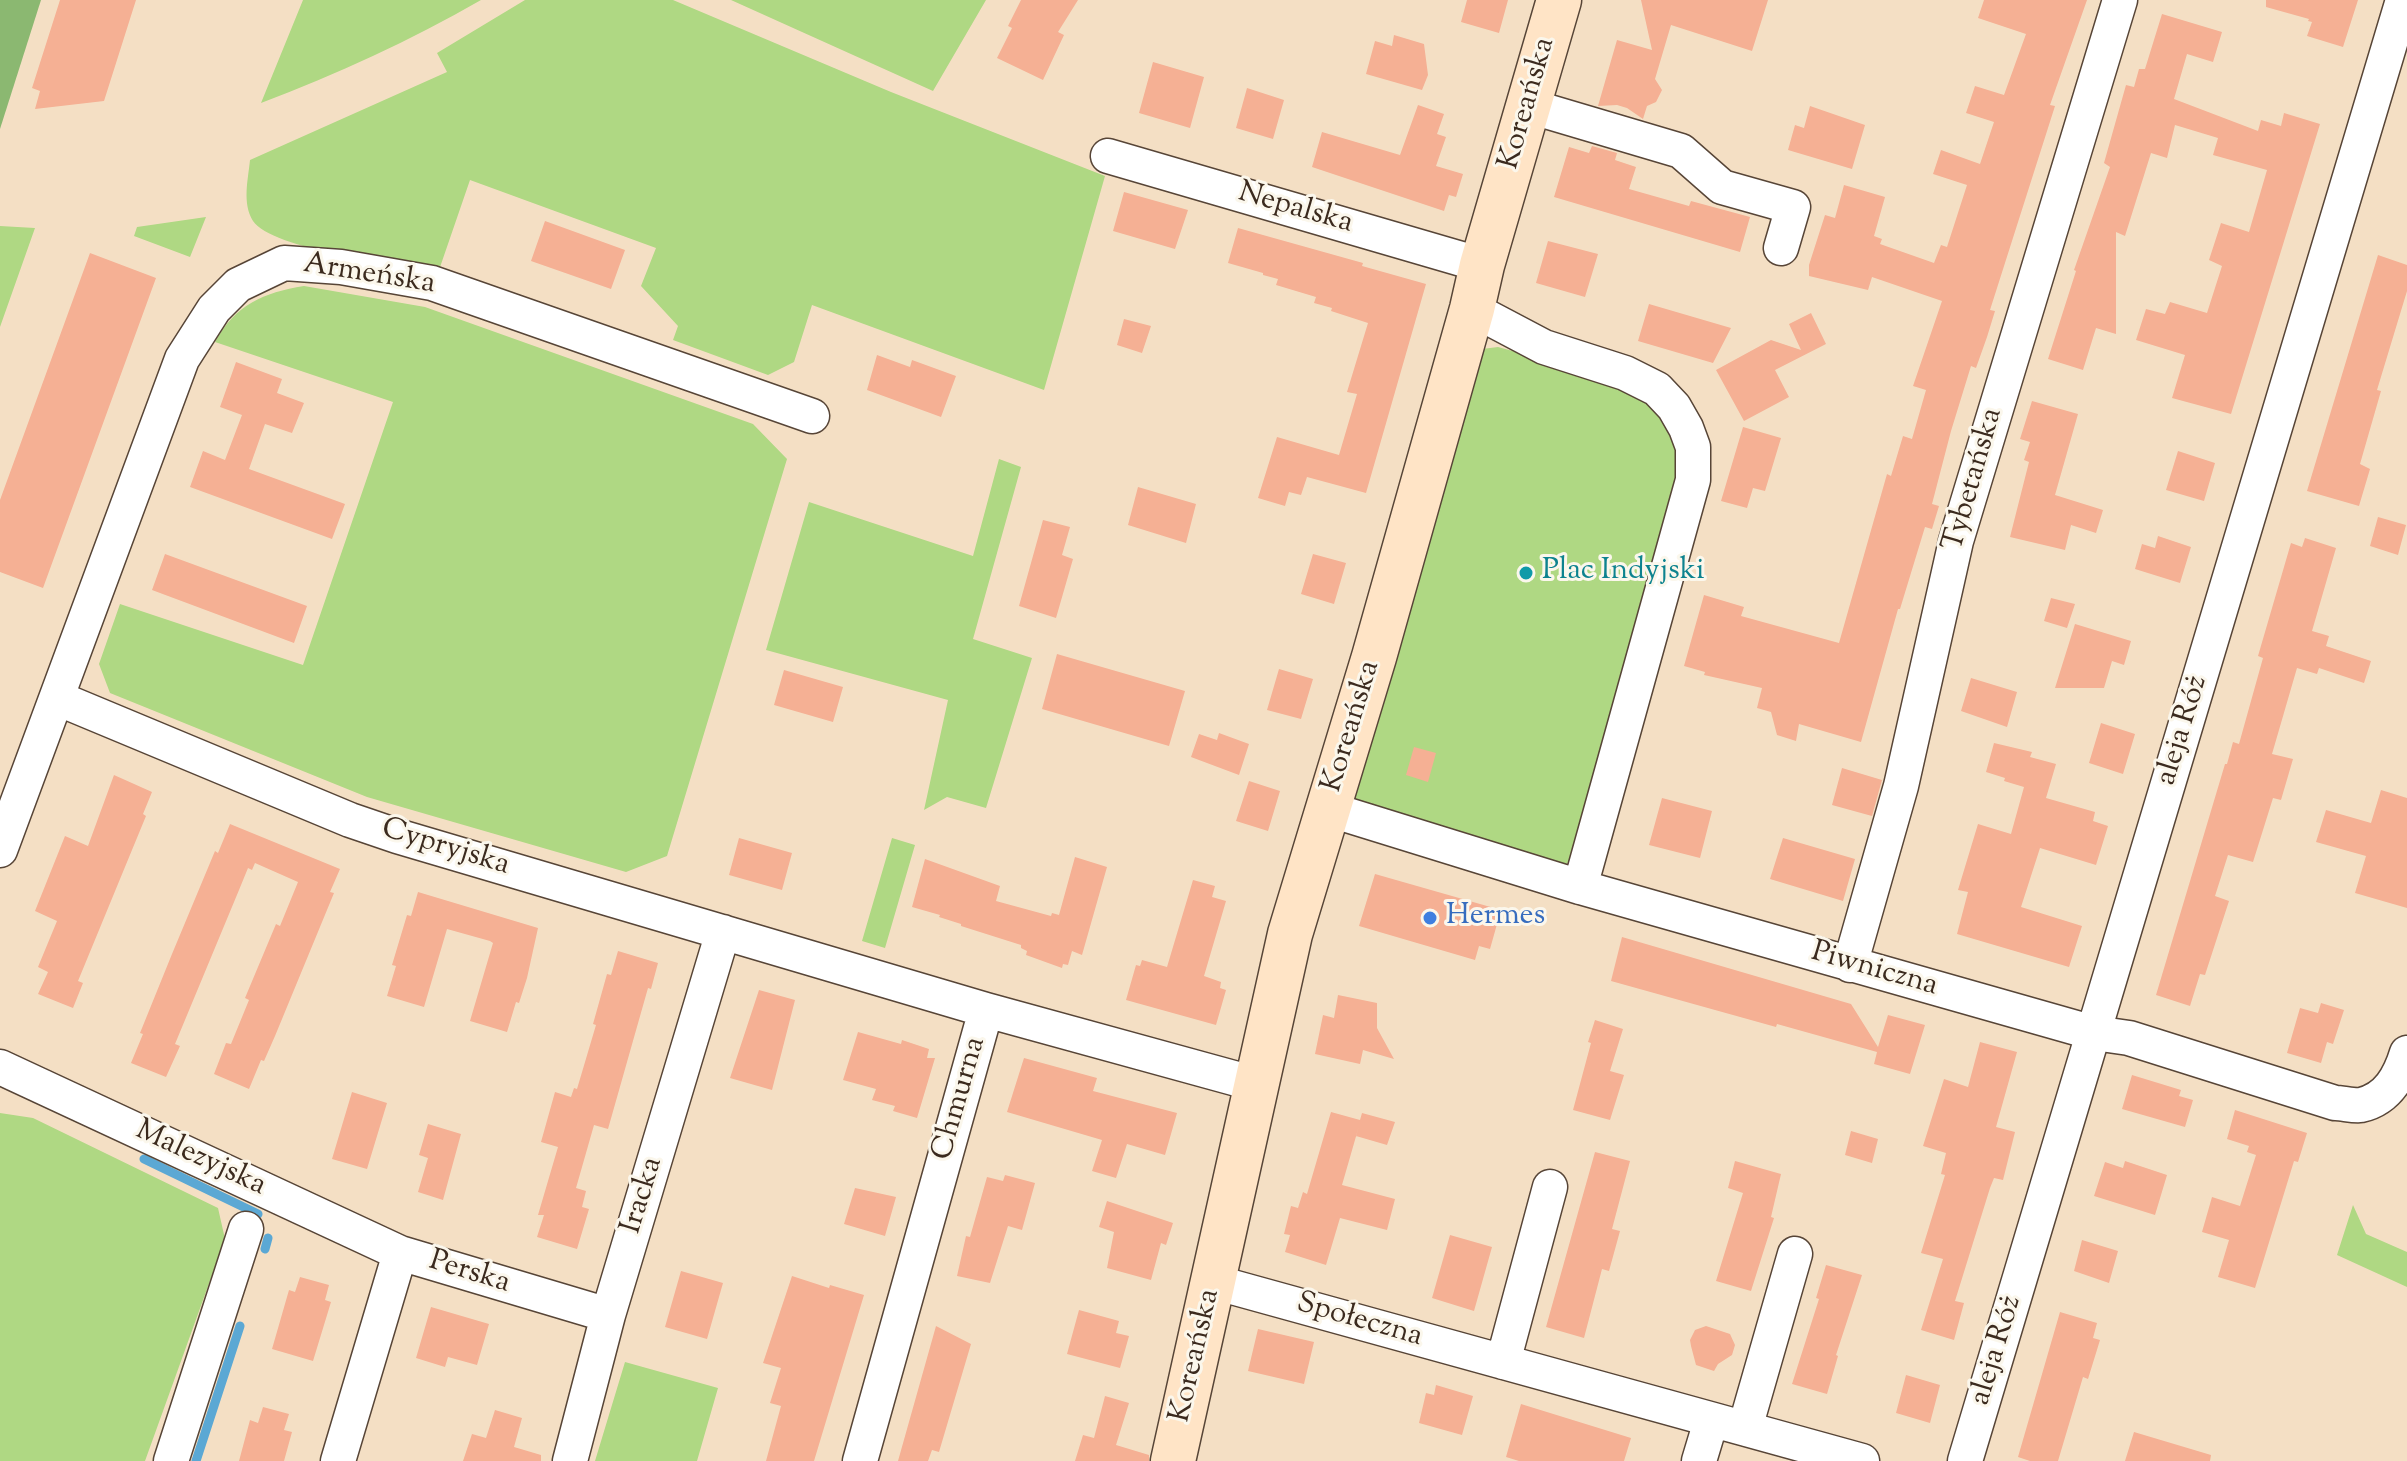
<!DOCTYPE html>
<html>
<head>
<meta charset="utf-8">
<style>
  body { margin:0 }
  canvas { display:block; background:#f4dfc4 }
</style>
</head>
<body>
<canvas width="2407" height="1461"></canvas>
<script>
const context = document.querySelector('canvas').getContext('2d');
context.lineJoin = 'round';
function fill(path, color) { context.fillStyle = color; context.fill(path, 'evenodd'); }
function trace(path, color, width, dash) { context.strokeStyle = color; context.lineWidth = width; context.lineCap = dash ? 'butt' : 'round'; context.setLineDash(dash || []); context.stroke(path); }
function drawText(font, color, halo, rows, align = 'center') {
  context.font = font + ' "Sorts Mill Goudy",serif'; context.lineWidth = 6; context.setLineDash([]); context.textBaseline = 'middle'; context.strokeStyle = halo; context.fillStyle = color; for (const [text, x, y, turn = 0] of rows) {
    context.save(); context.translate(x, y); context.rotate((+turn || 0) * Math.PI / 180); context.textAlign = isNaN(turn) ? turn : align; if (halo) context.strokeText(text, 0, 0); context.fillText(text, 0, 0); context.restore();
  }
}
fill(new Path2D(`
  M303 0H481C410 41 337 74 261 103Z
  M525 0H673L891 92 1105 176 1044 390 812 305 794 362 768 375 673 340 678 326 641 286 656 248 470 180 438 273C402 266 271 249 253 221 242 203 248 180 250 160L447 72 437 53Z
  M731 0H986L933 91Z
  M206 217 190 257 134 236 137 227Z
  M0 226 35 228 0 327Z
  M304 286 425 307 753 424 787 459 667 856 626 872 519 841 367 797 110 693 99 664 120 604 303 665 393 402 215 342C236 304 263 293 304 286Z
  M1498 347 1560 364 1642 391 1665 417 1682 453 1679 487 1576 852 1564 867 1357 806 1346 790 1474 350Z
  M999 459 1021 467 973 639 1032 658 986 808 947 797 924 810 948 700 766 650 809 502 973 556Z
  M892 838 915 845 885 948 862 941Z
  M0 1113 33 1118 218 1208 225 1239 145 1461H0Z
  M2353 1205 2366 1234 2407 1252V1287L2337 1255Z
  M625 1362 718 1388 697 1461H595Z`), '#afd883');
fill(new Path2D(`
  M0 0H41L0 129Z`), '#8bb871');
trace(new Path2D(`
  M144 1159 258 1214
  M265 1249 268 1238
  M196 1461 240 1326`), '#5ba8d4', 9);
fill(new Path2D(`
  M60 0H136L104 101 35 109 40 91 32 88Z
  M1021 0H1078L1058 32 1064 35 1043 80 997 58 1012 28 1008 26Z
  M1467 0H1508L1499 33 1461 22Z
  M1641 0H1768L1752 51 1671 25 1655 79 1662 90 1656 102 1647 106 1643 119 1627 108 1617 105 1598 106 1617 40 1652 50Z
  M1984 0H2087L2050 105 2055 106 1990 310 1995 311 1987 337 1976 368 1971 366 1951 431 1932 504 1939 506 1932 529 1925 527 1900 609H1898L1861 742 1799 724 1796 741 1777 735 1771 712 1757 708 1762 688 1704 675 1705 672 1684 666 1704 595 1744 607 1741 616 1839 643 1887 474 1891 476 1903 436 1912 439 1926 390 1913 386 1942 301 1872 277 1868 290 1809 276V265L1825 215 1835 218 1844 185 1885 197 1874 236 1882 239 1880 244 1934 263 1941 245 1947 247 1967 185 1933 174 1941 150 1980 164 1994 122 1966 113 1975 86 2004 95 2026 34 1978 18Z
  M2266 0H2358L2343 47 2307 36 2312 22 2308 21 2309 19 2266 7Z
  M2162 14 2222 32 2213 62 2187 54 2174 99 2258 131 2261 120 2281 126 2284 113 2320 124 2231 414 2172 398 2185 355 2136 340 2146 309 2165 314 2170 302 2207 313 2222 266 2209 260 2221 223 2249 232 2267 170 2213 155 2218 138 2175 125 2167 158 2151 153 2125 236 2116 232V334L2096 328 2083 370 2048 359 2076 271 2074 270 2110 167 2104 163 2126 85 2134 87 2139 69H2145Z
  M1394 35 1424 44 1428 75 1422 90 1366 74 1375 41 1392 46Z
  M1153 62 1204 77 1190 128 1139 113Z
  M1247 88 1284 100 1273 139 1236 128Z
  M1418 105 1444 114 1437 134 1446 137 1436 166 1463 174 1456 197 1449 195 1444 211 1312 167 1322 132 1400 155Z
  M1810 106 1865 125 1852 169 1788 150 1795 125 1804 128Z
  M1592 146 1617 153 1615 160 1636 167 1629 189 1689 206 1691 201 1750 217 1740 252 1554 197 1569 147 1589 153Z
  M1124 192 1188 210 1175 249 1113 231Z
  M545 221 625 250 611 289 531 261Z
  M1238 228 1363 263 1362 266 1426 284 1366 493 1307 477 1301 495 1289 492 1285 506 1258 498 1277 437 1339 455 1357 394 1347 392 1368 323 1331 311 1332 308 1314 303 1316 297 1276 285 1278 279 1263 275V273L1228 263Z
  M1548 241 1598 254 1585 297 1536 283Z
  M90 253 156 278 43 588 0 572V500Z
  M2378 255 2407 265V291L2377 390 2381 391 2360 464 2370 469 2359 506 2307 491Z
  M1649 304 1731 328 1713 363 1638 341Z
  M1811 313 1826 344 1775 370 1789 397 1744 421 1716 370 1771 340 1801 350 1789 324Z
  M1124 319 1151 326 1142 353 1117 345Z
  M877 355 910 367 912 360 956 376 941 417 867 390Z
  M236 362 282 379 277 393 304 403 292 433 265 424 249 469 345 504 332 539 190 487 203 451 225 460 242 415 220 407Z
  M2032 401 2078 414 2055 495 2103 510 2096 533 2071 525 2065 550 2010 537 2029 462 2024 460 2030 442 2020 439Z
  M1743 427 1781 438 1765 491 1753 488 1747 508 1721 501Z
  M2178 451 2215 463 2204 501 2166 490Z
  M1138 487 1196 504 1186 543 1128 525Z
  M2378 517 2406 525 2398 555 2370 546Z
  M1043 520 1070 527 1062 555 1073 559 1056 618 1019 606Z
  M2158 536 2191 547 2180 583 2135 569 2142 544 2155 548Z
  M2305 538 2336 548 2312 631 2329 636 2326 646 2371 661 2364 683 2319 668 2317 674 2297 668 2272 754 2293 759 2281 800 2273 798 2253 862 2228 855 2215 896 2229 901 2205 975 2200 974 2190 1006 2156 995 2225 764H2227L2233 742 2239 744 2263 658 2258 656 2291 543 2302 547Z
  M165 554 307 606 294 643 152 590Z
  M1313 554 1346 563 1334 604 1301 594Z
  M2051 598 2075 604 2067 628 2044 621Z
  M2075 624 2131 641 2124 665 2112 661 2104 688H2055Z
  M1057 654 1185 691 1169 746 1042 709Z
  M1279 669 1313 679 1301 719 1267 710Z
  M784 670 843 687 833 722 774 705Z
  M1971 678 2017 692 2007 727 1961 711Z
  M2101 723 2135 734 2123 774 2089 763Z
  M1219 733 1249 744 1239 775 1191 757 1199 734 1217 740Z
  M1994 743 2032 752 2030 757 2056 764 2046 798 2095 812 2093 821 2108 826 2096 865 2040 848 2021 907 2082 926 2069 967 1957 934 1968 892 1958 890 1978 824 2011 834 2024 787 2004 781 2005 778 1986 772Z
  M1414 747 1436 753 1428 782 1406 775Z
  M1842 768 1882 780 1872 816 1832 805Z
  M114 775 152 792 143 814 146 816 78 981 83 983 73 1008 38 994 48 972 38 967 57 921 35 911 65 836 88 846Z
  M1249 781 1280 791 1268 831 1236 821Z
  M2381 790 2407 798V908L2355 893 2366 856 2316 842 2326 810 2371 823Z
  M1662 798 1712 811 1700 858 1649 845Z
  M230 824 340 869 330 892 334 893 275 1036 264 1061 261 1060 249 1089 214 1074 226 1043 231 1044 249 1000 245 998 276 924 280 926 298 882 255 863 252 870 248 868 239 890 175 1044 180 1046 166 1077 131 1063 143 1034 140 1033 172 954 215 851 218 853Z
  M739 838 792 853 782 890 729 875Z
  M1783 838 1855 859 1843 901 1770 879Z
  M1075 857 1107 867 1082 955 1072 951 1068 965 1063 964 1062 968 1026 955 1027 951 1021 948V945L961 926V924L939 917 940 915 912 907 925 859 1000 886 996 901 1051 916 1052 913 1059 915Z
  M1375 874 1501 910 1490 949 1479 946 1475 960 1359 926Z
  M1193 880 1215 886 1212 897 1226 901 1204 976 1221 982 1220 988 1226 990 1216 1025 1126 1000 1136 965 1140 966 1142 960 1167 967Z
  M418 892 538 928 527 978 519 1003 516 1002 507 1032 470 1021 493 943 490 941 447 929 424 1007 387 996 396 966 392 965 407 915 411 916Z
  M1622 937 1851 1004 1878 1047 1888 1015 1925 1025 1910 1074 1874 1064 1877 1052 1777 1024 1776 1027 1611 981Z
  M618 951 658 963 651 989 648 988 608 1129 594 1125 576 1188 586 1191 582 1207 589 1209 577 1249 537 1237 544 1215H538L558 1147 541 1142 555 1092 571 1097 574 1088 577 1089 596 1025 593 1024 607 974 611 975Z
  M759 990 795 1000 772 1090 730 1078Z
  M1338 995 1377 1003V1028L1394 1059 1363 1050 1360 1064 1315 1054 1323 1015 1334 1018Z
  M2321 1003 2344 1010 2333 1044 2327 1042 2321 1063 2287 1053 2300 1008 2318 1013Z
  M1595 1020 1623 1029 1610 1071 1624 1075 1610 1120 1573 1110 1591 1043 1588 1042Z
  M858 1032 901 1044 902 1040 929 1049 927 1058H935L917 1118 893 1111 895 1106 872 1100 876 1089 843 1080Z
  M1980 1042 2017 1052 1996 1127 2015 1132 2003 1180 1994 1178 1990 1188 1955 1301 1964 1303 1954 1340 1921 1330 1943 1259 1921 1253 1945 1175 1941 1174 1946 1153 1923 1146 1944 1079 1968 1087Z
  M1024 1058 1097 1078 1093 1091 1177 1113 1165 1155 1127 1144 1116 1178 1092 1171 1102 1140 1007 1112Z
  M2132 1075 2181 1090 2179 1096 2193 1100 2185 1127 2122 1109Z
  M352 1092 387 1103 367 1169 332 1159Z
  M2235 1110 2307 1133 2298 1162 2294 1161 2255 1288 2218 1277 2229 1240 2202 1232 2212 1197 2240 1206 2256 1155 2247 1152 2249 1146 2227 1139Z
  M1331 1112 1360 1120 1362 1113 1395 1122 1387 1145 1356 1136 1359 1126 1342 1185 1395 1199 1387 1230 1340 1218 1326 1265 1285 1252 1290 1235 1284 1234 1291 1206 1298 1208 1303 1192 1307 1194Z
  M428 1124 461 1134 443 1200 418 1192 428 1158 419 1155Z
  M1851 1131 1878 1139 1872 1163 1845 1155Z
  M1595 1152 1630 1161 1612 1229 1620 1231 1609 1271 1602 1269 1584 1338 1546 1327Z
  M1735 1161 1781 1174 1771 1217 1774 1218 1751 1291 1716 1281 1743 1193 1728 1188Z
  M2125 1161 2167 1175 2155 1215 2094 1196 2105 1162 2123 1168Z
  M1005 1175 1035 1183 1022 1230 1008 1226 990 1283 957 1276 966 1236 970 1237 987 1177 1003 1181Z
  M855 1188 896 1197 885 1236 844 1224Z
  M1107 1201 1173 1223 1166 1245 1161 1243 1151 1280 1107 1268 1114 1232 1099 1227Z
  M1450 1235 1492 1247 1474 1311 1432 1298Z
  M2082 1240 2118 1251 2109 1283 2074 1271Z
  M1826 1265 1862 1275 1836 1355 1838 1356 1827 1394 1792 1384 1819 1299 1816 1298Z
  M681 1271 723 1283 707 1339 665 1327Z
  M792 1276 829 1288 830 1285 864 1295 814 1461H766L781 1406 770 1403 781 1368 763 1363Z
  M300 1277 329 1285 325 1300 331 1302 313 1361 272 1349 289 1290 295 1292Z
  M431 1307 489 1324 477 1365 448 1357 445 1367 416 1358Z
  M1079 1310 1119 1321 1116 1333 1129 1336 1120 1368 1067 1354Z
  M2060 1312 2097 1323 2093 1338 2100 1340 2088 1379 2083 1377 2058 1461H2030L2018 1457Z
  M936 1326 971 1344 939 1452 932 1450 928 1461H898Z
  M1706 1326 1730 1334 1735 1345 1732 1355 1718 1364 1714 1371 1696 1365 1691 1346 1690 1340 1695 1330Z
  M1258 1329 1314 1342 1304 1384 1248 1371Z
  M1906 1375 1940 1385 1930 1423 1896 1413Z
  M1436 1385 1473 1396 1462 1435 1419 1423 1426 1393 1434 1395Z
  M1105 1396 1129 1403 1116 1445 1149 1455V1461H1075L1083 1435 1094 1438Z
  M1521 1404 1631 1438 1624 1461H1519L1506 1457Z
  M263 1407 289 1414 284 1430 292 1432 284 1461H239L250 1420 258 1423Z
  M495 1410 522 1418 514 1447 541 1455V1461H463L472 1434 486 1438Z
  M2134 1432 2211 1455 2210 1461H2125Z`), '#f5b094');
const street = new Path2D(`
  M1529 106 1681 151 1722 187 1793 207 1781 248
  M1108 156 1482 265
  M1472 309 1544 347 1625 373 1657 389 1674 407 1686 428 1693 447V480L1580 887
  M57 698 350 820 397 836 986 1010 1259 1085
  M1328 809 1580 887 2094 1033 2129 1038 2335 1103C2343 1103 2353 1106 2361 1105 2388 1099 2400 1076 2407 1053
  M0 850 182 359 214 309 238 285 284 263 341 267 432 283 812 416
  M1850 965 1901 786 1956 541 2120 0
  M0 1067 400 1253
  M1214 1282 1862 1461
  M1503 1362 1550 1187
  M1745 1428 1795 1254
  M171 1461 246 1229
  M338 1461 400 1253 608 1315
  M570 1461 608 1315 723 932
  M860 1461 986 1010
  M1699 1461 1711 1421
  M1965 1461 2403 0`);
const secondary = new Path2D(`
  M1173 1461 1290 934 1374 657 1472 309 1482 265 1559 0`);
trace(street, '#574537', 37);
trace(secondary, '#574537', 47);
trace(street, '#fff', 34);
trace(secondary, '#ffe4c6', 44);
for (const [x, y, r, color] of [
  [1526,573,8,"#0f9aa8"],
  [1430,918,8,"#3f7fe0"]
]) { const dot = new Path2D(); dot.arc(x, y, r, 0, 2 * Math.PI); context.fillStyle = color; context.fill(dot); trace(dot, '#fbf7ec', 3); }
drawText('30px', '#3b2a1e', '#fbf7ec', [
  ["Koreańska",1529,104,-74],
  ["Nepalska",1295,210,16],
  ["Armeńska",369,276,9],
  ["Tybetańska",1975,480,-74],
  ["Koreańska",1353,727,-73],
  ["aleja Róż",2184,731,-73],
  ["Cypryjska",445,849,17],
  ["Piwniczna",1874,971,16],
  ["Chmurna",961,1099,-74],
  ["Malezyjska",200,1160,25],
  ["Iracka",644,1196,-73],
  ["Perska",469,1274,17],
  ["Społeczna",1359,1322,16],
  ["aleja Róż",1998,1351,-73],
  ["Koreańska",1197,1356,-77]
]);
drawText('30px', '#0d838f', '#fbf7ec', [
  ["Plac Indyjski",1542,573]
], 'left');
drawText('30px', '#366cbe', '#fbf7ec', [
  ["Hermes",1446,918]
], 'left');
</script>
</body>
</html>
